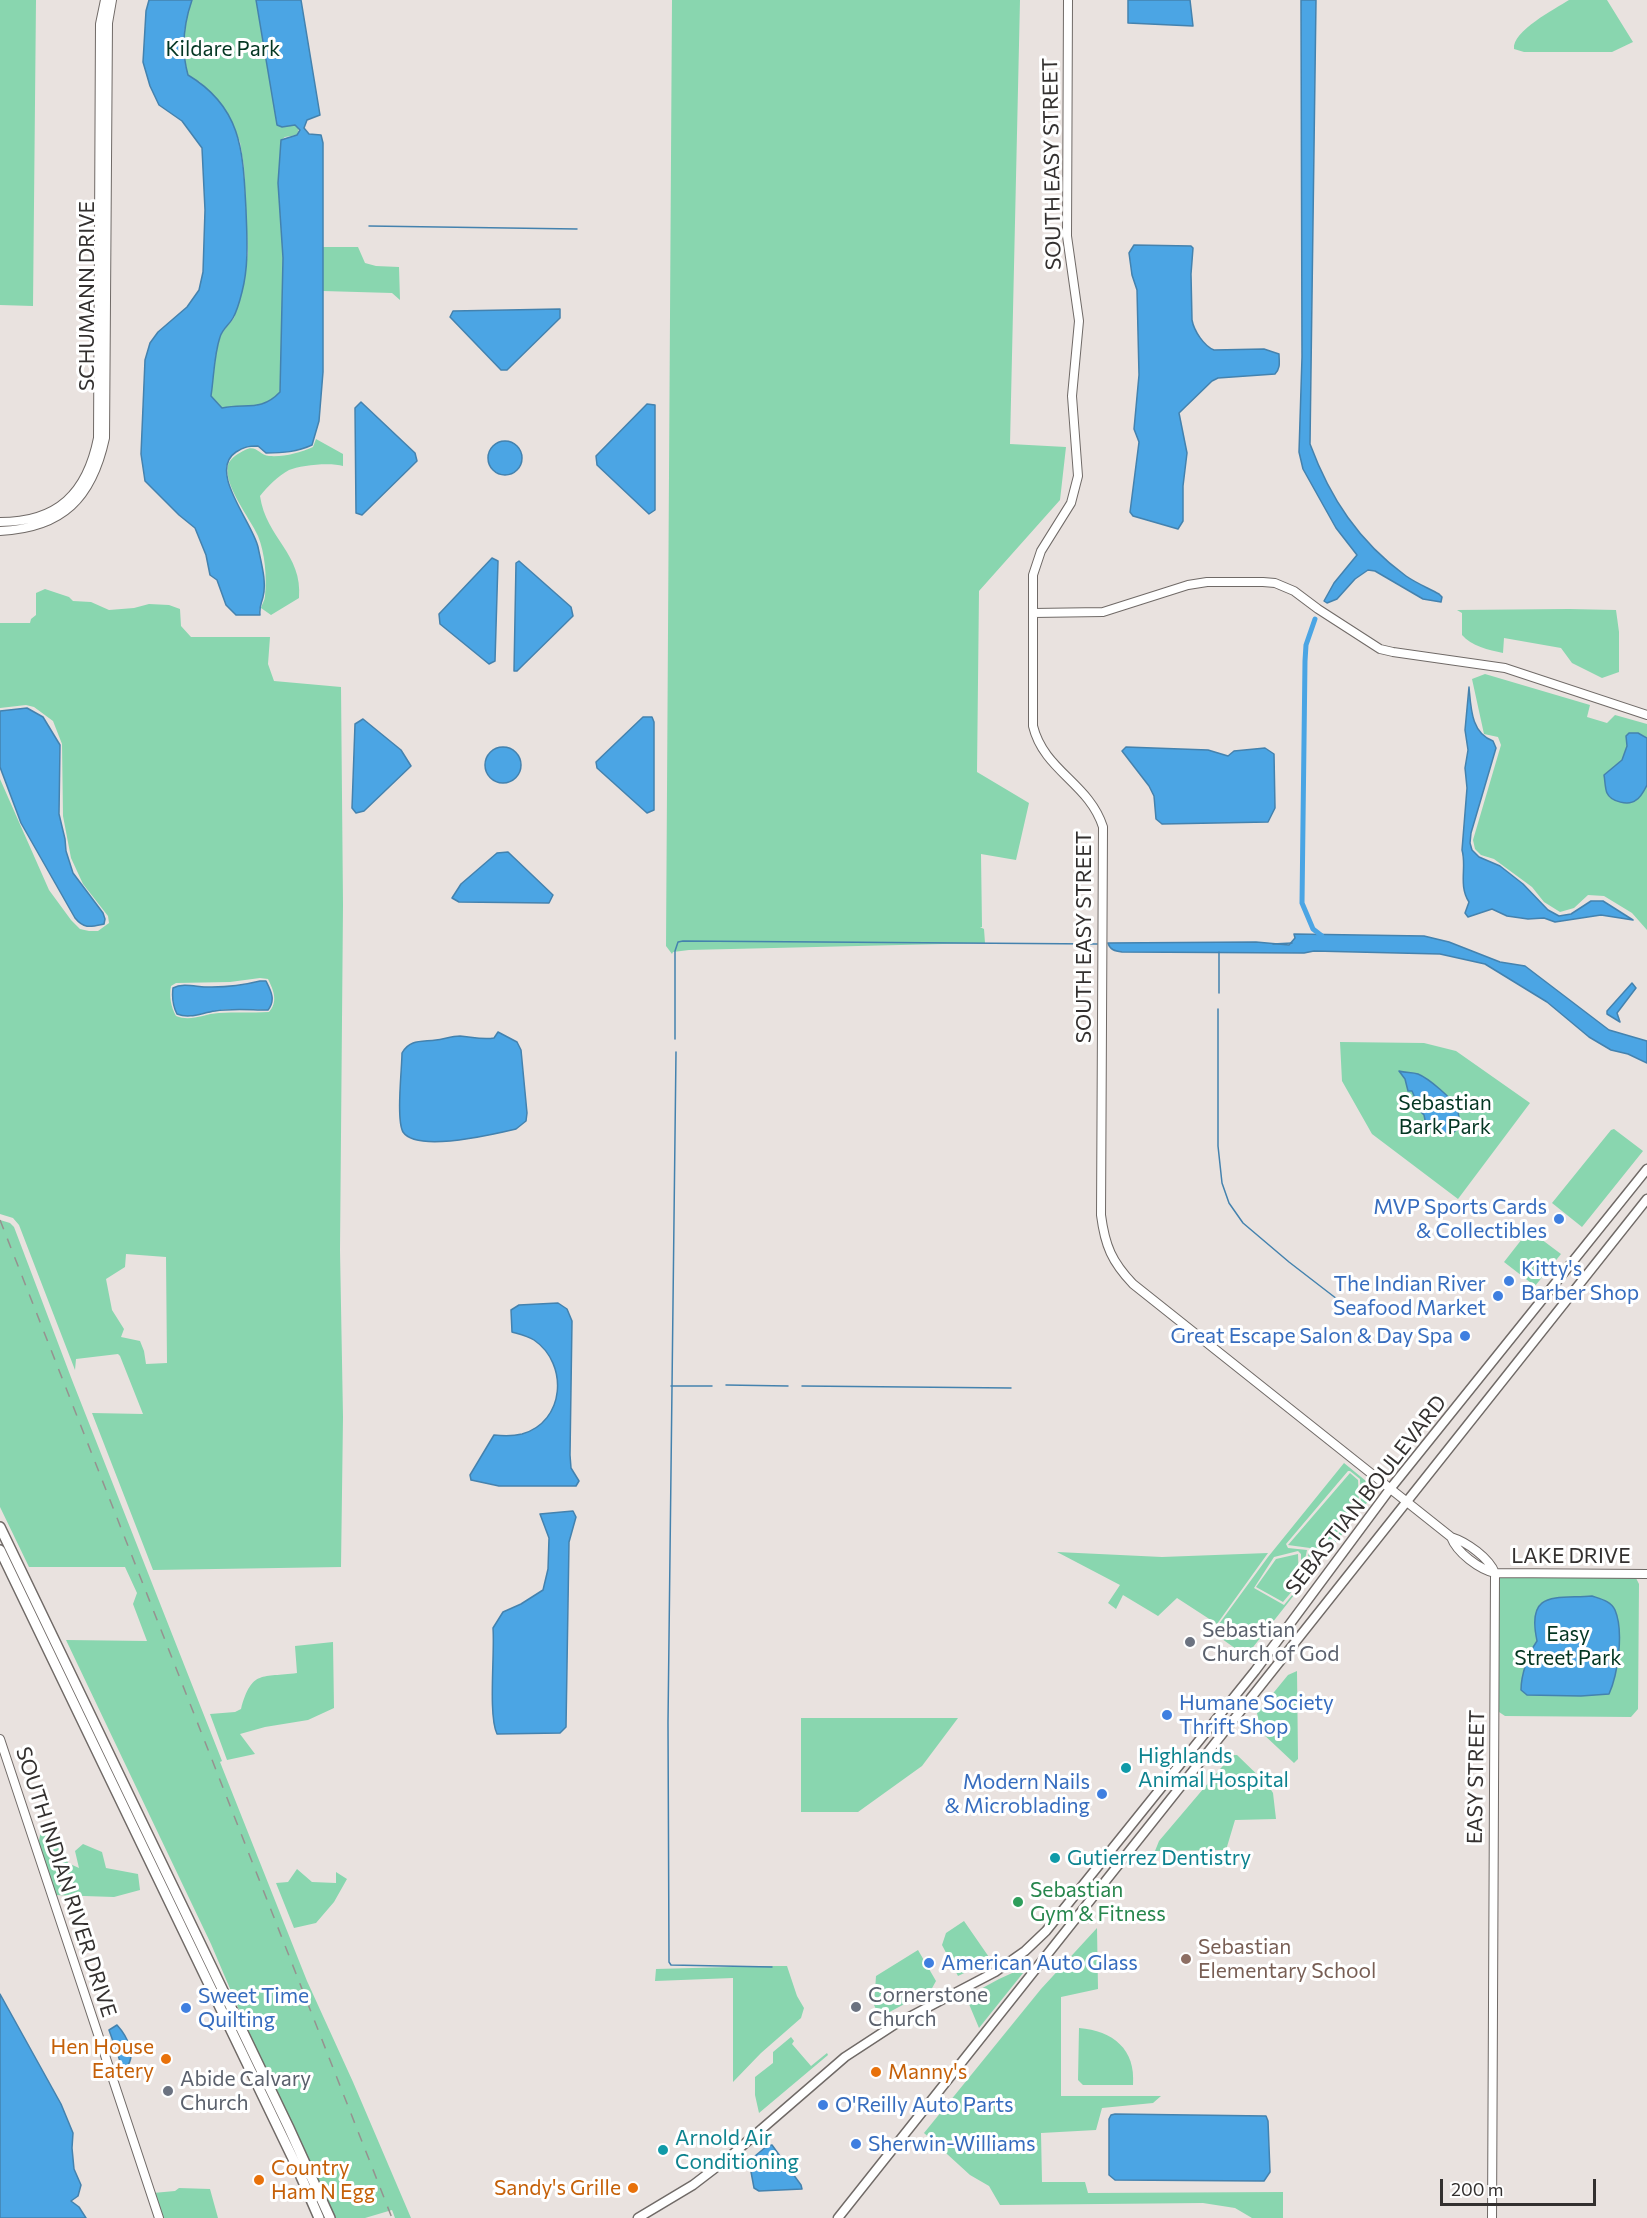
<!DOCTYPE html>
<html>
<head>
<meta charset="utf-8">
<style>
  body { margin:0 }
  #map { position:relative; width:1647px; height:2218px; overflow:hidden; background:#e9e2df; font-family:Commissioner,sans-serif }
  canvas { display:block }
  .scale { position:absolute; left:1440px; top:2179px; width:156px; height:27px; box-sizing:border-box; border:3px solid #33302f; border-top:0; padding-left:8px; font-size:18px; line-height:21px; white-space:nowrap; color:#33302f; -webkit-text-stroke:4px #fff; paint-order:stroke }
</style>
</head>
<body>
<div id="map">
<canvas width="1647" height="2218"></canvas>
<div class="scale">200 m</div>
</div>
<script>
const context = document.querySelector('canvas').getContext('2d');
context.lineJoin = 'round';
function fill(path, color) { context.fillStyle = color; context.fill(path, 'evenodd'); }
function trace(path, color, width, dash) { context.strokeStyle = color; context.lineWidth = width; context.lineCap = dash ? 'butt' : 'round'; context.setLineDash(dash || []); context.stroke(path); }
function drawText(font, color, halo, rows, align = 'center') {
  context.font = font + ' Commissioner,sans-serif'; context.lineWidth = 6; context.setLineDash([]); context.textBaseline = 'middle'; context.strokeStyle = halo; context.fillStyle = color; for (const [text, x, y, turn = 0] of rows) {
    context.save(); context.translate(x, y); context.rotate((+turn || 0) * Math.PI / 180); context.textAlign = isNaN(turn) ? turn : align; if (halo) context.strokeText(text, 0, 0); context.fillText(text, 0, 0); context.restore();
  }
}
fill(new Path2D(`
  M0 0H36L33 306 0 305Z
  M192 0H256L277 125H295L299 128 297 135 285 137 281 140 278 183 283 258 280 392C261 412 246 403 222 408L211 396 216 351 221 334 234 318 242 292 248 253 244 167 240 142 227 112 200 82 188 76C181 50 183 26 192 0Z
  M672 0H1020L1010 444 1066 447 1060 500 979 591 977 772 1029 803 1016 860 981 854 982 927H980L984 929 985 943 689 950 673 952 672 954 666 946Z
  M1569 0H1607L1633 42 1612 52H1524L1514 49C1512 31 1555 9 1569 0Z
  M323 247H358L365 263 376 266 399 267 400 300 392 293 323 291Z
  M316 439 343 454V466C331 462 300 465 289 470 278 476 268 486 260 496 266 538 303 554 299 598L271 615 261 608C262 604 265 600 265 596 267 577 265 553 258 536 250 518 223 485 228 465 230 458 239 453 245 450 256 444 259 455 269 456 285 457 299 453 313 447Z
  M45 589 69 597 73 601 91 602 109 610 134 608 149 604 169 605 180 609 181 626 191 637H270L268 664 274 681 341 687 343 905 340 1250 343 1417 341 1567 153 1570 92 1413 143 1414 120 1356 118 1354 76 1359 75 1370 19 1225 13 1218 0 1214V779L49 890 71 920 80 929 89 931H98L109 923 108 916 83 884 71 858 63 816 62 744 53 721 34 707 26 705 0 708V623H30L31 619 36 615V593ZM260 978 268 979C274 991 278 1002 269 1012 252 1013 235 1012 219 1013 203 1014 191 1022 176 1016 171 1007 169 996 171 986L176 983 230 982ZM126 1254 166 1257 167 1363 146 1364 144 1351 140 1341 121 1337 124 1329 112 1310 106 1279 125 1267Z
  M1569 609 1616 610 1619 632V672L1602 678 1572 663 1561 648 1504 638 1503 653C1489 650 1471 646 1462 635V613L1457 610Z
  M1485 674 1590 705 1587 717 1607 723 1615 715 1647 724V930L1632 913 1604 896 1588 895 1574 908 1560 912 1544 902 1532 887 1494 859 1481 855 1475 849 1473 840 1501 745 1498 737 1484 734 1472 679Z
  M1340 1042 1424 1043 1456 1051 1530 1103 1458 1199 1372 1134 1342 1081Z
  M1614 1129 1643 1151 1582 1227 1552 1203 1611 1130Z
  M0 1220 10 1223 14 1227 72 1380 222 1761 220 1762 307 1981 353 2082 411 2218H395L392 2210 365 2218H336L248 2031 211 1944 66 1640 147 1641 133 1604 137 1593 125 1567H29L0 1507Z
  M1529 1230 1561 1254 1535 1286 1504 1262Z
  M1344 1463 1377 1490 1246 1656 1215 1634 1221 1626 1219 1624 1268 1557ZM1348 1471H1350L1360 1479 1361 1503 1308 1575 1303 1569 1307 1550 1288 1548 1286 1544ZM1298 1551 1301 1554V1584L1284 1605 1254 1588 1274 1557Z
  M1350 1473 1358 1480 1359 1502 1308 1572 1305 1569 1310 1548 1288 1545Z
  M1057 1552 1162 1557 1268 1553 1217 1624 1177 1598 1158 1616 1123 1595 1116 1609 1108 1603 1120 1585Z
  M1298 1554 1299 1583 1283 1602 1256 1587 1276 1559Z
  M1506 1576H1632L1636 1578 1639 1584 1638 1709 1631 1717 1505 1716 1499 1712 1497 1707 1498 1581 1500 1578Z
  M333 1642 334 1708 308 1720 265 1727 240 1734 255 1754 227 1760 210 1714 235 1712 241 1709C252 1669 262 1678 297 1673L295 1646Z
  M1297 1671 1298 1759 1294 1763 1261 1732 1257 1713 1288 1675Z
  M801 1718H958L922 1766 858 1812H801Z
  M1232 1755H1237L1268 1785 1273 1793 1276 1819 1235 1820 1226 1850 1155 1851 1159 1841Z
  M41 1830 56 1834 68 1863 79 1868 75 1851 83 1844 102 1852 106 1868 138 1874 140 1890 114 1897 54 1895 38 1846Z
  M297 1869 312 1882 336 1883V1872L347 1879 334 1902 316 1923 294 1928 276 1883 288 1882Z
  M964 1921 991 1960 958 1976 942 1945 946 1933Z
  M1097 1928 1098 1989 1061 1997V2096H1161L1153 2103 1102 2108 1096 2130 1041 2133 1042 2182H1085L1088 2193 1283 2192V2218H1252L1235 2208 1203 2203 1000 2205 989 2186 970 2175 924 2133 1041 1989Z
  M918 1950 936 1981 931 1990 880 2017 874 2005 876 1976Z
  M766 1966H787L797 1996 804 2008 801 2018 761 2053 733 2082V1978L655 1981 656 1969Z
  M1021 1969 1023 1973 979 2028 966 1997 999 1979Z
  M1079 2028C1113 2031 1136 2049 1133 2085H1083L1078 2080Z
  M791 2037 794 2041 792 2044 811 2066 827 2053 828 2055 759 2113 755 2095V2077L773 2063V2052Z
  M179 2188 210 2189 218 2218H162L153 2193 175 2191Z`), '#89d6af');
const water = new Path2D(`
  M149 0H192C183 26 181 50 188 75 243 108 243 153 246 210 247 238 249 265 242 292 240 300 237 311 233 318 229 325 222 329 220 337 214 355 214 376 211 396L222 408C246 403 261 412 280 392L283 258 278 183 281 140 297 135 300 130 295 125 282 127 277 125 256 0H301L320 115 307 120 304 128 309 134 321 135 323 143V372L319 421 312 445C297 452 283 453 266 453L258 446C248 446 244 447 236 452 207 471 253 523 258 547 261 562 267 582 263 597 261 605 259 607 260 615H236L226 605 217 580 210 575 206 555 195 528 179 515 145 481 141 454 145 360 150 343 158 332 187 307 199 290 203 272 205 210 202 148 182 121 159 105 150 86 143 62 146 11Z
  M1128 0H1190L1193 26 1128 23Z
  M1301 0H1316L1310 444C1330 498 1359 542 1406 576 1416 583 1428 588 1439 594L1442 597 1441 602 1423 599 1375 571 1368 570 1355 579 1337 599 1327 603 1324 601 1334 583 1357 555 1336 528 1303 469 1299 452 1302 357Z
  M1134 245 1191 246 1193 248 1191 274 1192 320C1194 331 1204 346 1214 350L1264 349 1279 354C1279 361 1281 368 1275 374L1218 378 1212 381 1179 413 1187 453 1183 486V521L1178 529 1133 516 1130 512 1139 442 1134 429 1139 375 1137 290 1132 275 1129 253Z
  M560 309V318L507 370H501L450 317 453 311Z
  M361 402 415 453 417 461 362 515 356 513 355 408Z
  M647 404 655 405V510L649 514 597 465 596 456Z
  M488 458a17 17 0 1 1 34 0a17 17 0 1 1-34 0Z
  M492 558 498 561 495 661 489 664 440 624 439 614Z
  M519 561 571 607 573 616 517 671H514L516 563Z
  M1469 687C1471 708 1471 733 1493 741L1496 748 1471 833 1470 843 1472 850 1479 857 1500 866 1523 884 1548 910 1559 916 1571 914 1591 901H1603L1633 920 1601 915 1555 922 1544 918 1528 919 1507 916 1492 909 1468 917 1465 913 1469 902C1458 885 1467 867 1462 850L1467 788 1465 768 1468 750 1465 730Z
  M27 708 43 717 60 745 59 814 65 839 66 851 73 873 103 913 105 919 104 924C90 927 84 929 75 918L21 823 0 767V711Z
  M643 717H652L654 722V810L647 813 597 768 596 762Z
  M363 719 401 750 411 766 364 811 356 813 352 808 355 724Z
  M1629 733H1638L1647 738C1647 750 1647 774 1647 785 1645 789 1640 798 1636 800 1629 806 1611 802 1607 793 1605 789 1605 780 1604 775L1622 760 1627 746 1626 736Z
  M1126 747 1208 750 1228 756 1234 751 1265 748 1274 754 1275 808 1268 822 1162 824 1156 819 1154 796 1149 786 1122 751Z
  M485 765a18 18 0 1 1 36 0a18 18 0 1 1-36 0Z
  M508 852 553 895 549 903 459 902 452 898 461 884 497 853Z
  M1294 934 1424 936 1449 942 1500 962 1525 966 1609 1030 1647 1041V1063L1628 1054 1611 1050 1589 1037 1547 1002 1485 964 1440 954 1314 951 1304 953 1122 952C1115 951 1110 950 1108 943L1256 942 1289 945 1295 938Z
  M260 981H266C271 991 276 1000 268 1010 251 1010 231 1008 215 1011 201 1013 190 1019 177 1014 173 1006 172 996 173 988 184 982 199 988 212 987 228 987 244 985 260 981Z
  M1632 983 1636 988 1617 1013 1620 1022 1607 1014V1011Z
  M498 1032 517 1042 521 1050 527 1113 526 1121 516 1129C495 1134 417 1153 403 1132 396 1120 402 1068 402 1053 410 1039 422 1042 436 1040 444 1039 452 1036 460 1036 472 1037 482 1040 494 1038Z
  M1399 1071C1406 1073 1412 1072 1418 1074 1428 1078 1452 1098 1457 1108 1459 1113 1459 1121 1460 1126L1453 1133H1437L1426 1125 1424 1115 1421 1112 1412 1091H1408L1405 1079Z
  M558 1303 567 1309 572 1321 570 1455 571 1468 579 1481 576 1486H499L471 1480 470 1475 494 1435C503 1436 514 1436 522 1434 565 1422 569 1364 534 1340 528 1336 519 1334 512 1332L511 1310 519 1305Z
  M573 1511 576 1517 569 1542 566 1727 560 1733 497 1734C488 1715 495 1653 493 1628L503 1612 521 1604 543 1590 548 1569 549 1538 540 1514Z
  M1592 1596C1601 1599 1611 1601 1615 1610 1624 1631 1618 1674 1609 1694L1581 1696 1527 1695 1521 1690C1521 1675 1528 1654 1537 1641 1526 1590 1555 1599 1592 1596Z
  M0 1994 61 2104 73 2133 72 2148 74 2169 81 2185 78 2196 71 2201 79 2207 86 2218H0Z
  M117 2025C127 2036 138 2057 125 2068L121 2064 109 2030Z
  M1115 2114 1266 2116 1268 2121 1270 2172 1264 2181 1115 2180 1109 2175V2119L1111 2115Z
  M772 2145 801 2185 802 2189 759 2191 754 2188 749 2161 767 2146Z`);
fill(water, '#4ba5e4');
trace(water, '#4482ae', 1.5);
trace(new Path2D(`
  M369 226 577 229
  M1273 944 1292 943
  M1219 993V952
  M1218 1009V1146L1222 1183 1229 1203 1243 1223 1289 1262 1359 1316
  M675 1039V951L678 942 683 941 1097 944
  M676 1052 668 1722 669 1962 671 1965 772 1967
  M726 1385 788 1386
  M671 1386H712
  M802 1386 1011 1388`), '#4482ae', 1.5);
trace(new Path2D(`
  M1315 619 1306 645 1305 661 1302 903 1313 929 1322 936`), '#4ba5e4', 5);
const tertiary = new Path2D(`
  M1068 0 1067 236 1079 321 1072 396 1078 476 1071 503 1041 551 1033 575V726C1044 771 1089 783 1103 827L1101 1215C1105 1246 1112 1262 1133 1284L1451 1537C1467 1542 1489 1558 1495 1573L1492 2218
  M0 522C58 522 87 493 98 438L100 24 105 0
  M0 531C63 528 92 498 105 438L108 23 112 0
  M1033 613 1103 612 1188 585 1207 582H1263L1275 583 1294 591 1318 609 1380 649 1393 652 1505 668 1647 715
  M1451 1537C1457 1553 1479 1569 1495 1573L1647 1574
  M0 1739 159 2218`);
const secondary = new Path2D(`
  M638 2218 693 2185 727 2159 845 2057 894 2025 995 1972 1025 1951 1046 1931 1255 1671 1390 1489 1647 1169
  M838 2218 1647 1199`);
const primary = new Path2D(`
  M0 1527 289 2128 330 2218
  M0 1550 296 2165 319 2218`);
trace(tertiary, '#706a67', 10);
trace(secondary, '#706a67', 11);
trace(primary, '#706a67', 12);
trace(tertiary, '#fff', 8);
trace(secondary, '#fff', 8);
trace(primary, '#fff', 9);
trace(new Path2D(`
  M0 1220 392 2218`), '#96918f', 1.5, [10, 10]);
for (const [x, y, r, color] of [
  [1559,1219,6,"#3f7fe0"],
  [1509,1281,6,"#3f7fe0"],
  [1498,1296,6,"#3f7fe0"],
  [1465,1336,6,"#3f7fe0"],
  [1190,1642,6,"#6b7280"],
  [1167,1715,6,"#3f7fe0"],
  [1126,1768,6,"#0f9aa8"],
  [1102,1794,6,"#3f7fe0"],
  [1055,1858,6,"#0f9aa8"],
  [1018,1902,6,"#2e9e5b"],
  [1186,1959,6,"#8d6e63"],
  [929,1963,6,"#3f7fe0"],
  [856,2007,6,"#6b7280"],
  [186,2008,6,"#3f7fe0"],
  [166,2059,6,"#e8710a"],
  [876,2072,6,"#e8710a"],
  [168,2091,6,"#6b7280"],
  [823,2105,6,"#3f7fe0"],
  [856,2144,6,"#3f7fe0"],
  [663,2150,6,"#0f9aa8"],
  [259,2180,6,"#e8710a"],
  [633,2188,6,"#e8710a"]
]) { const dot = new Path2D(); dot.arc(x, y, r, 0, 2 * Math.PI); context.fillStyle = color; context.fill(dot); trace(dot, '#fff', 2); }
drawText('21px', '#033622', '#fff', [
  ["Kildare Park",223,49],
  ["Sebastian",1445,1103],
  ["Bark Park",1445,1127],
  ["Easy",1568,1634],
  ["Street Park",1568,1658]
]);
drawText('21px', '#33302f', '#fff', [
  ["SOUTH EASY STREET",1052,164,-91],
  ["SCHUMANN DRIVE",87,296,-90],
  ["SOUTH EASY STREET",1084,937,-90],
  ["SEBASTIAN BOULEVARD",1366,1495,-52],
  ["LAKE DRIVE",1571,1556],
  ["EASY STREET",1476,1777,-89],
  ["SOUTH INDIAN RIVER DRIVE",66,1882,72]
]);
drawText('21px', '#366cbe', '#fff', [
  ["MVP Sports Cards",1547,1207,"right"],
  ["& Collectibles",1547,1231,"right"],
  ["Kitty's",1521,1269],
  ["Barber Shop",1521,1293],
  ["The Indian River",1486,1284,"right"],
  ["Seafood Market",1486,1308,"right"],
  ["Great Escape Salon & Day Spa",1453,1336,"right"],
  ["Humane Society",1179,1703],
  ["Thrift Shop",1179,1727],
  ["Modern Nails",1090,1782,"right"],
  ["& Microblading",1090,1806,"right"],
  ["American Auto Glass",941,1963],
  ["Sweet Time",198,1996],
  ["Quilting",198,2020],
  ["O'Reilly Auto Parts",835,2105],
  ["Sherwin-Williams",868,2144]
], 'left');
drawText('21px', '#5b616d', '#fff', [
  ["Sebastian",1202,1630],
  ["Church of God",1202,1654],
  ["Cornerstone",868,1995],
  ["Church",868,2019],
  ["Abide Calvary",180,2079],
  ["Church",180,2103]
], 'left');
drawText('21px', '#0d838f', '#fff', [
  ["Highlands",1138,1756],
  ["Animal Hospital",1138,1780],
  ["Gutierrez Dentistry",1067,1858],
  ["Arnold Air",675,2138],
  ["Conditioning",675,2162]
], 'left');
drawText('21px', '#27864d', '#fff', [
  ["Sebastian",1030,1890],
  ["Gym & Fitness",1030,1914]
], 'left');
drawText('21px', '#785e54', '#fff', [
  ["Sebastian",1198,1947],
  ["Elementary School",1198,1971]
], 'left');
drawText('21px', '#c56008', '#fff', [
  ["Hen House",154,2047],
  ["Eatery",154,2071],
  ["Manny's",888,2072,"left"],
  ["Country",271,2168,"left"],
  ["Ham N Egg",271,2192,"left"],
  ["Sandy's Grille",621,2188]
], 'right');
</script>
</body>
</html>
